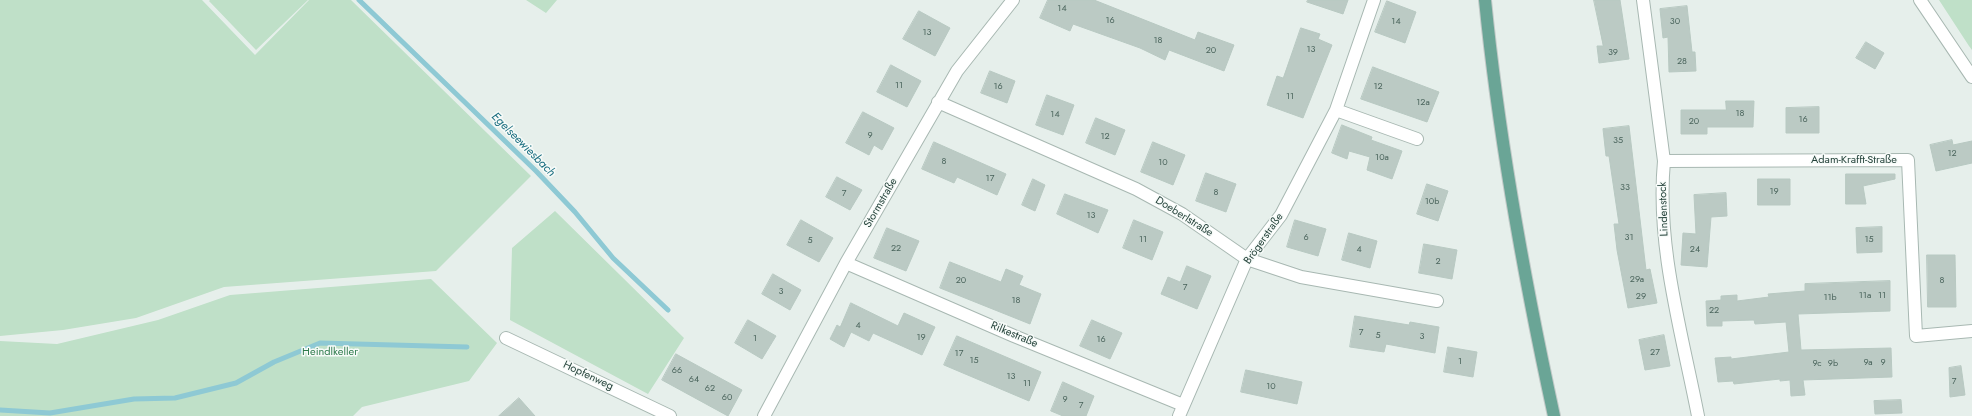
<!DOCTYPE html>
<html>
<head>
<meta charset="utf-8">
<style>
  body { margin:0 }
  canvas { display:block; background:#e6efeb }
</style>
</head>
<body>
<canvas width="1972" height="416"></canvas>
<script>
const context = document.querySelector('canvas').getContext('2d');
context.lineJoin = 'round';
function fill(path, color) { context.fillStyle = color; context.fill(path, 'evenodd'); }
function trace(path, color, width, dash) { context.strokeStyle = color; context.lineWidth = width; context.lineCap = dash ? 'butt' : 'round'; context.setLineDash(dash || []); context.stroke(path); }
function drawText(font, color, halo, rows, align = 'center') {
  context.font = font + ' Jost,sans-serif'; context.lineWidth = 3; context.setLineDash([]); context.textBaseline = 'middle'; context.strokeStyle = halo; context.fillStyle = color; for (const [text, x, y, turn = 0] of rows) {
    context.save(); context.translate(x, y); context.rotate((+turn || 0) * Math.PI / 180); context.textAlign = isNaN(turn) ? turn : align; if (halo) context.strokeText(text, 0, 0); context.fillText(text, 0, 0); context.restore();
  }
}
fill(new Path2D(`
  M0 0H202L255 55 309 0H351L531 176 436 271 224 287 136 318 63 330 0 336Z
  M210 0H308L256 50 209 1Z
  M526 0H557L546 13Z
  M1939 0H1972V50L1969 46Z
  M555 211 684 338 648 394 510 320 512 248Z
  M431 279 497 343 469 381 362 407 353 416H0V341L57 344 158 320 230 295Z`), '#bfe0c8');
trace(new Path2D(`
  M359 0 536 171 575 212 613 258 668 310
  M0 410 50 413 134 399 175 398 236 383 274 362 320 343 467 347`), '#8ec9d4', 5);
const building = new Path2D(`
  M1048 0H1094L1195 40 1198 32 1234 45 1224 71 1169 50 1165 60 1140 48 1073 24 1070 31 1040 18Z
  M1308 0H1348L1343 14 1307 2Z
  M1594 0H1620L1629 59 1599 63 1597 46H1603Z
  M1387 1 1416 12 1405 43 1375 32Z
  M1687 6 1692 52H1695L1696 71 1669 72 1668 37 1663 38 1660 9Z
  M919 11 950 28 935 56 903 39Z
  M1301 28 1320 34 1318 39 1332 45 1303 118 1267 105 1277 76 1283 78Z
  M1866 42 1884 53 1875 69 1856 58Z
  M891 65 921 81 907 107 877 92Z
  M1373 67 1439 92 1427 122 1361 99Z
  M990 71 1015 81 1007 103 981 93Z
  M1047 95 1074 105 1063 135 1036 125Z
  M1726 101H1754L1753 127H1707V134H1681V110H1726Z
  M1819 107V133H1786V108Z
  M863 112 894 128 882 150 874 145 869 155 846 143Z
  M1096 118 1125 130 1115 155 1086 143Z
  M1342 125 1372 137 1371 140 1402 151 1392 179 1367 170 1370 157 1349 151 1347 159 1332 153Z
  M1629 126 1646 270 1650 269 1657 303 1628 308 1617 250 1614 224H1619L1609 156H1606L1603 129Z
  M1952 140 1953 145 1972 141V163L1936 171 1930 145Z
  M934 142 1006 174 997 195 957 177 954 183 922 169Z
  M1153 142 1185 155 1173 185 1141 172Z
  M1206 173 1236 184 1226 212 1196 201Z
  M1846 174H1895V179L1863 186 1866 204H1846Z
  M837 177 862 190 850 210 826 197Z
  M1033 179 1045 185 1035 211 1022 205Z
  M1758 179H1790V205H1758Z
  M1427 184 1448 191 1438 221 1417 214Z
  M1726 193 1727 216 1711 217 1707 267 1681 265 1683 233 1696 234 1694 195Z
  M1065 194 1108 210 1098 233 1057 214Z
  M801 220 833 238 819 262 787 245Z
  M1134 220 1163 232 1152 260 1123 248Z
  M1295 220 1326 229 1318 256 1287 247Z
  M1882 227V252L1857 253 1856 228Z
  M887 228 919 241 906 271 874 258Z
  M1349 233 1377 241 1370 268 1342 260Z
  M1424 244 1457 250 1452 279 1419 273Z
  M1927 255H1955L1956 307H1928Z
  M950 262 1001 282 1006 269 1023 276 1019 285 1041 294 1030 324 940 288Z
  M1187 266 1211 276 1197 309 1161 294 1168 277 1180 282Z
  M773 274 801 290 790 310 762 294Z
  M1890 281V311L1798 314 1801 350 1891 348 1892 377 1803 380 1805 395 1791 396 1790 380 1780 381V379L1734 384 1733 381 1718 382 1715 358 1731 357V359L1789 352 1786 322 1755 324 1754 320 1722 321V326H1707L1706 301 1721 300V296L1737 295V301L1769 297 1768 294 1805 291V284Z
  M851 303 898 326 904 313 935 327 922 355 873 333 869 341 851 332 844 347 830 339 837 325 840 327Z
  M1355 316 1409 325 1410 322 1439 327 1435 353 1386 344 1384 352 1350 347Z
  M748 320 776 336 762 359 735 343Z
  M1092 320 1122 333 1110 359 1080 346Z
  M1664 335 1670 366 1645 370 1639 340Z
  M957 336 1041 372 1029 401 944 365Z
  M1448 347 1477 352 1473 377 1444 372Z
  M676 354 742 390 728 416 662 380Z
  M1961 366 1965 395 1950 397 1949 368Z
  M1246 370 1302 382 1297 404 1241 392Z
  M1063 382 1094 396 1086 416H1063L1051 411Z
  M519 398 535 416H499Z
  M1901 400 1902 413 1875 414 1874 401Z`);
fill(building, '#bbcac4');
trace(building, '#b8c9c2', 1);
const minor = new Path2D(`
  M1643 0 1664 161C1656 246 1682 333 1698 416
  M1920 0 1972 77
  M938 102 1136 189 1182 214 1247 259 1301 277 1437 301
  M1336 110 1417 139
  M1664 161 1908 160 1916 336 1972 331
  M846 263 1014 336 1183 405
  M506 338 670 416
  M764 416 846 263 957 71 1013 0
  M1179 416 1247 259 1281 215 1336 110 1374 0`);
const major = new Path2D(`
  M1485 0C1499 140 1524 278 1554 416`);
trace(minor, '#a8b8b2', 14);
trace(major, '#c2cac8', 14);
trace(minor, '#fff', 12);
trace(major, '#6aa596', 12);
drawText('9px', '#4a645c', null, [
  ["14",1062,9],
  ["16",1110,21],
  ["14",1396,22],
  ["30",1675,22],
  ["13",927,33],
  ["18",1158,41],
  ["13",1311,50],
  ["20",1211,51],
  ["39",1613,53],
  ["28",1682,62],
  ["11",899,86],
  ["16",998,87],
  ["12",1378,87],
  ["11",1290,97],
  ["12a",1423,103],
  ["18",1740,114],
  ["14",1055,115],
  ["16",1803,120],
  ["20",1694,122],
  ["9",870,136],
  ["12",1105,137],
  ["35",1618,141],
  ["12",1952,154],
  ["10a",1382,158],
  ["8",944,162],
  ["10",1163,163],
  ["17",990,179],
  ["33",1625,188],
  ["19",1774,192],
  ["8",1216,193],
  ["7",844,194],
  ["10b",1432,202],
  ["13",1091,216],
  ["6",1306,238],
  ["31",1629,238],
  ["11",1143,240],
  ["15",1869,240],
  ["5",810,241],
  ["22",896,249],
  ["4",1359,250],
  ["24",1695,250],
  ["2",1438,262],
  ["29a",1637,280],
  ["20",961,281],
  ["8",1942,281],
  ["7",1185,288],
  ["3",781,292],
  ["11a",1865,296],
  ["11",1882,296],
  ["29",1641,297],
  ["11b",1830,298],
  ["18",1016,301],
  ["22",1714,311],
  ["4",858,326],
  ["7",1361,333],
  ["5",1378,336],
  ["3",1422,337],
  ["19",921,338],
  ["1",755,339],
  ["16",1101,340],
  ["27",1655,353],
  ["17",959,354],
  ["15",974,361],
  ["1",1460,362],
  ["9a",1868,363],
  ["9",1883,363],
  ["9c",1817,364],
  ["9b",1833,364],
  ["66",677,371],
  ["13",1011,377],
  ["64",694,380],
  ["7",1954,382],
  ["11",1027,384],
  ["10",1271,387],
  ["62",710,389],
  ["60",727,398],
  ["9",1065,400],
  ["7",1081,406]
]);
drawText('11px', '#24423a', '#f7fbf9', [
  ["Adam-Krafft-Straße",1854,160],
  ["Stormstraße",881,203,-60],
  ["Lindenstock",1664,209,-92],
  ["Doeberlstraße",1184,217,32],
  ["Brögerstraße",1264,239,-55],
  ["Rilkestraße",1014,335,23],
  ["Hopfenweg",588,376,25]
]);
drawText('11px', '#2d7a4b', '#f7fbf9', [
  ["Heindlkeller",330,352]
]);
drawText('italic 12px', '#1c6f80', '#f7fbf9', [
  ["Egelseewiesbach",523,145,45]
]);
</script>
</body>
</html>
